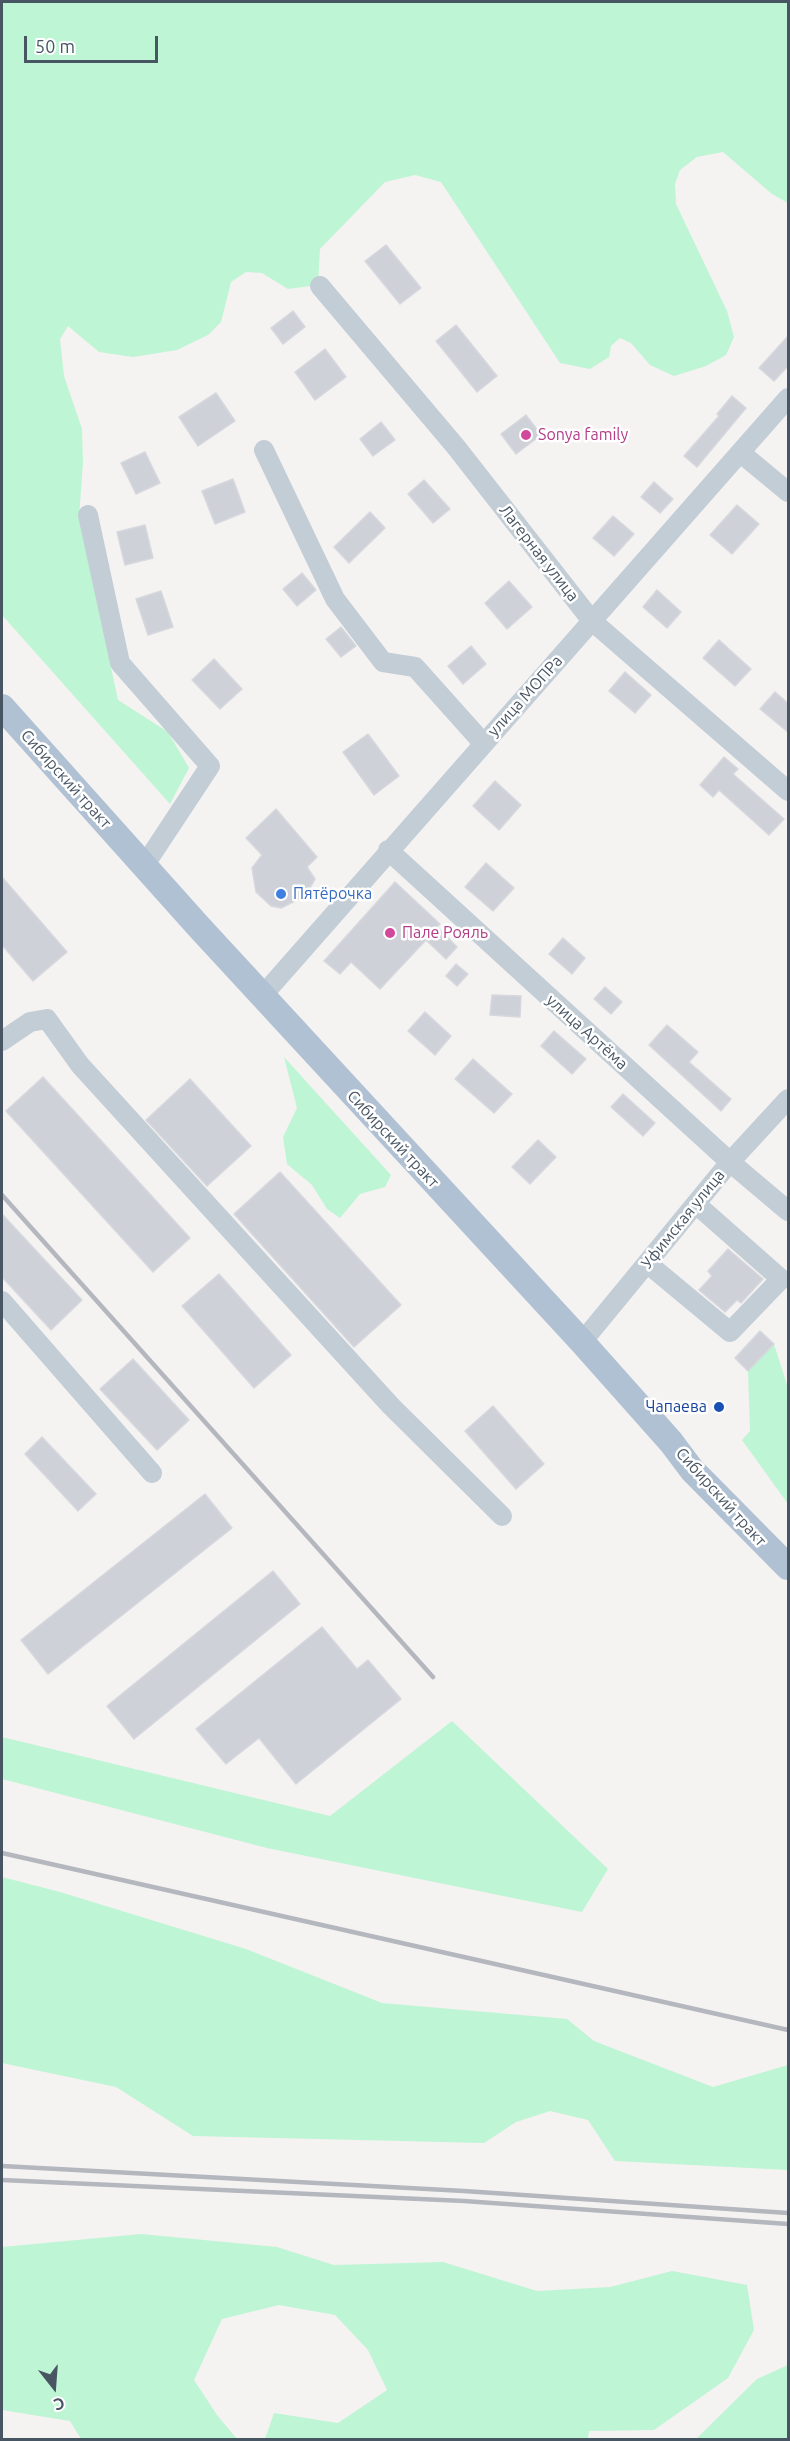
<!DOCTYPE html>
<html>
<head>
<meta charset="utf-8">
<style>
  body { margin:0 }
  #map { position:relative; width:790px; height:2441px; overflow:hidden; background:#f5f2f2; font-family:Ubuntu,sans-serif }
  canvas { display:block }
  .frame { position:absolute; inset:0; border:3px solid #485563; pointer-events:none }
  .north { position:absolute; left:24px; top:2357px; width:60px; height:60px; -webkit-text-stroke:4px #fff; paint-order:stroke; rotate:163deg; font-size:16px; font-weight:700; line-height:24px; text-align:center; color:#485563 }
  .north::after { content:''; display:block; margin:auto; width:21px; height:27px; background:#485563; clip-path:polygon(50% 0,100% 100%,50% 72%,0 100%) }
  .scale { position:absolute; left:24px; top:36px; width:134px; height:27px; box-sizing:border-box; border:3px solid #485563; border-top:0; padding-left:8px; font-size:18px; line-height:21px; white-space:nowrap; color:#485563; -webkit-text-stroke:4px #fff; paint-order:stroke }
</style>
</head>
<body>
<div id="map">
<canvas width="790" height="2441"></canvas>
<div class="frame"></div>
<div class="north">С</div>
<div class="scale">50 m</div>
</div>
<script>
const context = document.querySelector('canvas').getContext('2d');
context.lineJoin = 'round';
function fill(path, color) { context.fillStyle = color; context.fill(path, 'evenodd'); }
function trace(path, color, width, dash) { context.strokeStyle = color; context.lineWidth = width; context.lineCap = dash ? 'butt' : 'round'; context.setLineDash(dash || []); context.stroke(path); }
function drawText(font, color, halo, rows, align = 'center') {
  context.font = font + ' Ubuntu,sans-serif'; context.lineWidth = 5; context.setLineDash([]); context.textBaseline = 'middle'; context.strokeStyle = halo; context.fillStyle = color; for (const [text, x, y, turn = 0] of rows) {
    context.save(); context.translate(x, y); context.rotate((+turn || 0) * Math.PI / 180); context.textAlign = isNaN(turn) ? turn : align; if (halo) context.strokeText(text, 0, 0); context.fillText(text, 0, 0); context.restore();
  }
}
fill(new Path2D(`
  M2 2H788V203L772 194 723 152 697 157 680 170 675 184 676 204 727 311 734 337 726 355 706 366 674 376 650 365 631 343 620 338 611 346 609 357 590 369 560 363 441 182 415 175 385 182 320 249 318 285 288 289 262 273 246 272 231 282 221 322 208 335 177 350 133 357 99 352 68 326 60 339 64 376 82 429 83 462 79 518 118 700 168 732 189 768 170 804 2 615Z
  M284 1057 391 1175 385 1187 360 1194 340 1218 327 1209 312 1185 287 1164 283 1137 297 1108Z
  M774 1344 788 1388V1504L742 1440 750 1431 748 1371Z
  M452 1721 608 1869 582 1912 267 1848 2 1779V1737L330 1816Z
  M2 1877 60 1892 246 1949 382 2003 567 2019 594 2041 713 2087 788 2065V2170L615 2161 588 2120 550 2111 516 2122 484 2143 193 2136 116 2087 2 2063Z
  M141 2234 277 2247 334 2265 443 2262 537 2291 610 2287 672 2271 747 2285 754 2330 728 2378 654 2430 589 2431 588 2439H265L274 2413 338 2423 387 2390 368 2350 335 2315 279 2305 222 2319 194 2380 217 2415 237 2439H81L70 2421 2 2410V2247Z
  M788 2365V2439H696L757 2379Z`), '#bef5d4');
const building = new Path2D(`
  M386 245 421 288 400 304 365 261Z
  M293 311 305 327 283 344 271 328Z
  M456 325 497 376 477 392 436 341Z
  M789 335V365L774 381 759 368Z
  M325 349 346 377 315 400 295 372Z
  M216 393 235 421 198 446 179 417Z
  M732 396 746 408 697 467 684 456 719 416 717 414Z
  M526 415 541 435 516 454 501 434Z
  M381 422 395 440 373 456 360 439Z
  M145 452 160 483 136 494 121 463Z
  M233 479 245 512 215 524 202 491Z
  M424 480 450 509 433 523 408 494Z
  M654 482 673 499 660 513 641 497Z
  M737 505 759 524 732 554 710 535Z
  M370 512 385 528 349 563 334 547Z
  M613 516 634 534 614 556 593 538Z
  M145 525 153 558 125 565 117 532Z
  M302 573 316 590 297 606 283 589Z
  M509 581 532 607 507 629 485 603Z
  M657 590 681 612 667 628 643 607Z
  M161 591 173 627 148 635 136 599Z
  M341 627 356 646 341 657 326 639Z
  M719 640 751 669 735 686 703 658Z
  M471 646 486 664 463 684 448 666Z
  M214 659 242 689 220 709 192 680Z
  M625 672 651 695 635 713 609 691Z
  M775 692 789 704V733L760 709Z
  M368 734 399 776 374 795 343 752Z
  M724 757 738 769 733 774 784 819 769 835 719 790 713 797 700 785Z
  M495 781 521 805 499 830 473 806Z
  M276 809 317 857 307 867 315 879 305 896 281 908 271 906 256 892 252 868 262 855 246 838Z
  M486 863 514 888 493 911 465 887Z
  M2 877 67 952 33 981 2 945Z
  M395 882 440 924 437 927 457 947 446 959 426 940 380 989 351 962 340 974 324 961Z
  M563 938 585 958 572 974 549 954Z
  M456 964 468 974 457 986 446 976Z
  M605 987 622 1002 611 1014 594 999Z
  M492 995 521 996 520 1017 490 1015Z
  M425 1012 451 1036 435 1055 408 1031Z
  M667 1025 698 1052 689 1062 731 1099 721 1111 649 1045Z
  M554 1031 586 1059 572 1074 541 1046Z
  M473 1059 512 1094 494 1113 455 1079Z
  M43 1077 190 1238 153 1272 6 1111Z
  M190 1079 251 1146 207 1186 146 1120Z
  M623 1094 655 1123 643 1136 611 1107Z
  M538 1140 556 1157 530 1184 512 1167Z
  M280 1172 401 1305 354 1347 234 1214Z
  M2 1214 82 1300 51 1330 2 1277Z
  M728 1249 763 1279 741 1303 737 1300 725 1312 699 1290 712 1276 708 1271Z
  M219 1274 291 1355 254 1388 182 1306Z
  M760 1331 774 1344 748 1371 735 1358Z
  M133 1359 189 1420 157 1450 100 1389Z
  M493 1406 544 1464 516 1489 465 1431Z
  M42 1437 96 1494 78 1511 25 1454Z
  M205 1494 232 1528 48 1674 21 1640Z
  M273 1571 300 1604 134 1739 107 1706Z
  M322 1627 357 1669 368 1660 401 1699 296 1784 259 1738 226 1764 196 1729Z`);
fill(building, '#ced1d8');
trace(building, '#d6d8de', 1.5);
trace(new Path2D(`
  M320 286 456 447 592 621 788 791
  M264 450 335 599 383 662 415 667 483 743
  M742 454 788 492
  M88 515 120 663 210 766 144 866
  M388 850 730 1162 788 1211
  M263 995 788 398
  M2 1041 30 1022 47 1019 80 1065 391 1406 502 1516
  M647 1263 730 1332 781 1279 696 1204
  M2 1301 152 1473
  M582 1342 730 1162 788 1099`), '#c2cdd5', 20);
trace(new Path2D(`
  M2 707 199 927 582 1342 671 1442 692 1470 788 1567`), '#b0c1d3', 26);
trace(new Path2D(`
  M2 1195 433 1677
  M2 1853 788 2030
  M2 2166 464 2191 788 2213
  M2 2180 464 2201 788 2224`), '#b4b7bd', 4.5);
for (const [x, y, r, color] of [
  [526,435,6,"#d1479c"],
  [281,894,6,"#3f7fe0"],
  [390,933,6,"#d1479c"],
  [719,1407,6,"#1a4fb4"]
]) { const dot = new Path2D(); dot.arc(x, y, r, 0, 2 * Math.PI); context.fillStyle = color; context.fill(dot); trace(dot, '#fff', 2); }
drawText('16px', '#b23c85', '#fff', [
  ["Sonya family",538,435],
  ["Пале Рояль",402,933]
], 'left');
drawText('16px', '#485563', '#fff', [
  ["Лагерная улица",539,553,52],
  ["улица МОПРа",525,696,-48],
  ["Сибирский тракт",66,779,48],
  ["улица Артёма",587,1032,42],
  ["Сибирский тракт",393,1139,47],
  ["Уфимская улица",683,1219,-51],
  ["Сибирский тракт",721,1497,48]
]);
drawText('16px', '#366cbe', '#fff', [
  ["Пятёрочка",293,894]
], 'left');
drawText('16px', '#164399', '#fff', [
  ["Чапаева",707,1407]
], 'right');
</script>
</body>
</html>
